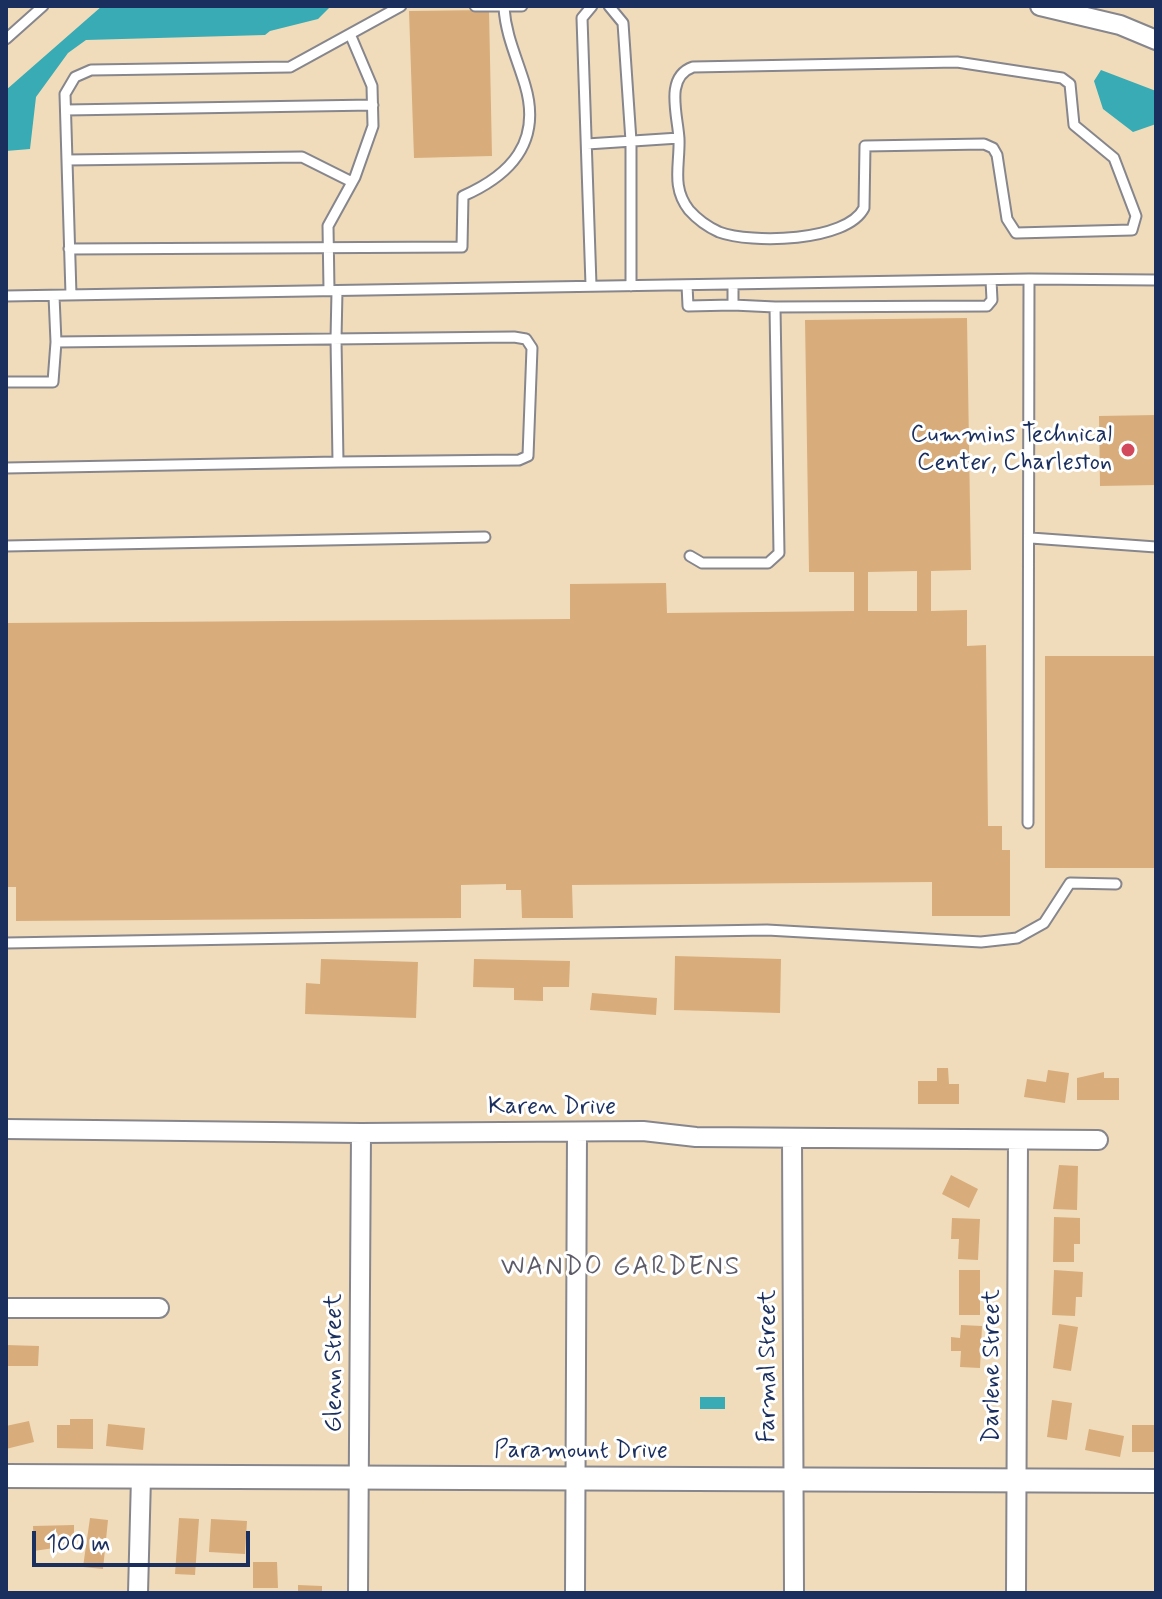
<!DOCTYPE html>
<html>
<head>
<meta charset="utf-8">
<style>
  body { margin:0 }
  #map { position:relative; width:1162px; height:1599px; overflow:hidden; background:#f0dcbb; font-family:Mynerve,sans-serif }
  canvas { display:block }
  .frame { position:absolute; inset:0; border:8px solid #1b2f5e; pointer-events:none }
  .scale { position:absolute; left:32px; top:1531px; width:218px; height:36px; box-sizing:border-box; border:4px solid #1b2f5e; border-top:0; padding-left:10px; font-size:24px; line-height:28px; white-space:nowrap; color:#1b2f5e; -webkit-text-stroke:6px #fff; paint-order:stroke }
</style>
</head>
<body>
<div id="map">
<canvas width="1162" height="1599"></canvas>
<div class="frame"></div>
<div class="scale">100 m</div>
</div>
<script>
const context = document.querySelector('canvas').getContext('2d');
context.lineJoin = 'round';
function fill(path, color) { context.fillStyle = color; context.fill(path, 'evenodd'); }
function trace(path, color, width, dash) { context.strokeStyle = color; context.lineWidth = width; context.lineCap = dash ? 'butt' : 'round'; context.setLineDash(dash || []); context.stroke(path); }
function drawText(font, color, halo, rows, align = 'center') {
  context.font = font + ' Mynerve,sans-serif'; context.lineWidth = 6; context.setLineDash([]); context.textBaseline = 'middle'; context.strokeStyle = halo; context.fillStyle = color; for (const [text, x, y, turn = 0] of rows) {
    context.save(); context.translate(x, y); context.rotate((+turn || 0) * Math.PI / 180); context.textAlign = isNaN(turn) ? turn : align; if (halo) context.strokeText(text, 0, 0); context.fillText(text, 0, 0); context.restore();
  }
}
fill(new Path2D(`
  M102 6H331L318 19 270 31 265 35 86 40 68 53 36 97 30 149 6 151V90Z
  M1101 70 1156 91V124L1133 132 1103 109 1094 81Z
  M700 1397H725V1409H700Z`), '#39abb4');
fill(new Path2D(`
  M489 10 492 156 414 158 409 11Z
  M967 318 971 570 931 571V611L967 610V646L986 645 988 826H1002V850H1010V916H932V882L572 885 573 918H522L521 890H506V884L461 885V918L16 921V887H6V623L570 619V584L666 583 667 613 854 611V572H809L805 320ZM917 571V611H868V572Z
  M1156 415V485L1100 486 1099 416Z
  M1045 656H1156V868H1045Z
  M675 956 781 959 780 1013 674 1010Z
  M321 959 418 962 416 1018 305 1014 306 983 320 984Z
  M474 959 570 961 569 987H543V1001L514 1000V988L473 987Z
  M592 993 657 998 656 1015 590 1010Z
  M937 1068H948L949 1084H959V1104H918V1081H937Z
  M1048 1070 1069 1073 1065 1103 1024 1097 1027 1079 1046 1082Z
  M1104 1072V1078H1119V1100H1077V1078Z
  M1059 1165 1078 1166 1077 1210 1053 1209Z
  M951 1175 978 1189 969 1208 942 1194Z
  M1054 1217 1080 1218V1244H1074V1262H1053Z
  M952 1218 980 1219 978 1260 958 1259 959 1239H951Z
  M959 1270H980V1315H959Z
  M1054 1270 1083 1272 1082 1297H1076L1075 1316 1052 1315Z
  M1059 1324 1078 1327 1071 1371 1053 1368Z
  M961 1325 982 1326 980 1368 960 1367 961 1351H951V1337L960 1338Z
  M6 1345 39 1346 38 1366H6Z
  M1052 1400 1072 1403 1067 1440 1047 1437Z
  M70 1419H93V1449L57 1448V1425H70Z
  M29 1421 34 1442 6 1449V1426Z
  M108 1424 145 1428 143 1450 106 1446Z
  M1132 1425H1156V1452H1132Z
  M1089 1429 1124 1436 1120 1457 1085 1450Z
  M90 1518 108 1520 103 1569 83 1567Z
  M179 1518 199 1519 195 1575 175 1574Z
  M211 1519 247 1521 245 1554 209 1552Z
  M74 1525V1545L34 1551 33 1526Z
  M253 1562H277L278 1588H253Z
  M298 1585 322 1586V1593H298Z`), '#d8ad7b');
const service = new Path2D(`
  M475 6H522
  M609 6 623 23 631 141V286
  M6 39 43 6
  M957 62 1062 78 1070 84 1074 125 1114 158 1136 216 1132 230 1016 233 1007 219 997 155 993 148 984 144 865 146 864 208C847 242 751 244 719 232 708 227 697 219 689 210 671 187 680 165 679 139 678 116 664 77 693 67Z
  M66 110 373 105
  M587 144 679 138
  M67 160 302 157 352 182
  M69 249 462 247 463 196C511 175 542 142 525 85 517 58 506 36 504 8
  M1029 279 1156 280
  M591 285 582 18 592 6
  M687 285 688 306 733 305
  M329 290 328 226 355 177 373 126 372 86 350 34
  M71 295 65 94 75 77 91 70 290 67 401 6
  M6 296 1029 279 1028 823
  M54 296 56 342
  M775 307 987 306 992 300 991 280
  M6 382H53L56 342 514 337 526 339 532 348 528 456 519 460 338 462 336 339 337 291
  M6 468 338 462
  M1031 538 1156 547
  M6 546 485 537
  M690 556 702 563H768L779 553 775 307 733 305V284
  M6 943 767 930 981 942 1017 938 1044 923 1070 883 1116 884`);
const minor = new Path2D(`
  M1040 6 1120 25 1156 40
  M6 1129 361 1133 643 1131 696 1137 1098 1140
  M792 1138 794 1593
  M6 1308H159
  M138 1593 141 1477
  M358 1593 361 1133
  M575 1593 577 1132
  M1016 1593 1018 1140`);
const tertiary = new Path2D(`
  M6 1476 1156 1481`);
trace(service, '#86868c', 13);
trace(minor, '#86868c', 22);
trace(tertiary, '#86868c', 26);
trace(service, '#fff', 9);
trace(minor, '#fff', 18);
trace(tertiary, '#fff', 22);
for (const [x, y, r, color] of [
  [1128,450,8,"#d1495b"]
]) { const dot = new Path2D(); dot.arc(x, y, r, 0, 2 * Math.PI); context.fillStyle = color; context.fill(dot); trace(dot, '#fff', 3); }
drawText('24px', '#1b2f5e', '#fff', [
  ["Cummins Technical",1112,436],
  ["Center, Charleston",1112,464]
], 'right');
drawText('24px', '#1b2f5e', '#fff', [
  ["Karen Drive",552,1108],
  ["Glenn Street",335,1363,-90],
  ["Farmal Street",769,1366,-90],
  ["Darlene Street",993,1366,-90],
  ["Paramount Drive",581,1452]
]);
context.letterSpacing = '2px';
drawText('26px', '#5d5b68', '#fff', [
  ["WANDO GARDENS",621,1269]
]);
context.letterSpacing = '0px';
</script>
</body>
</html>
